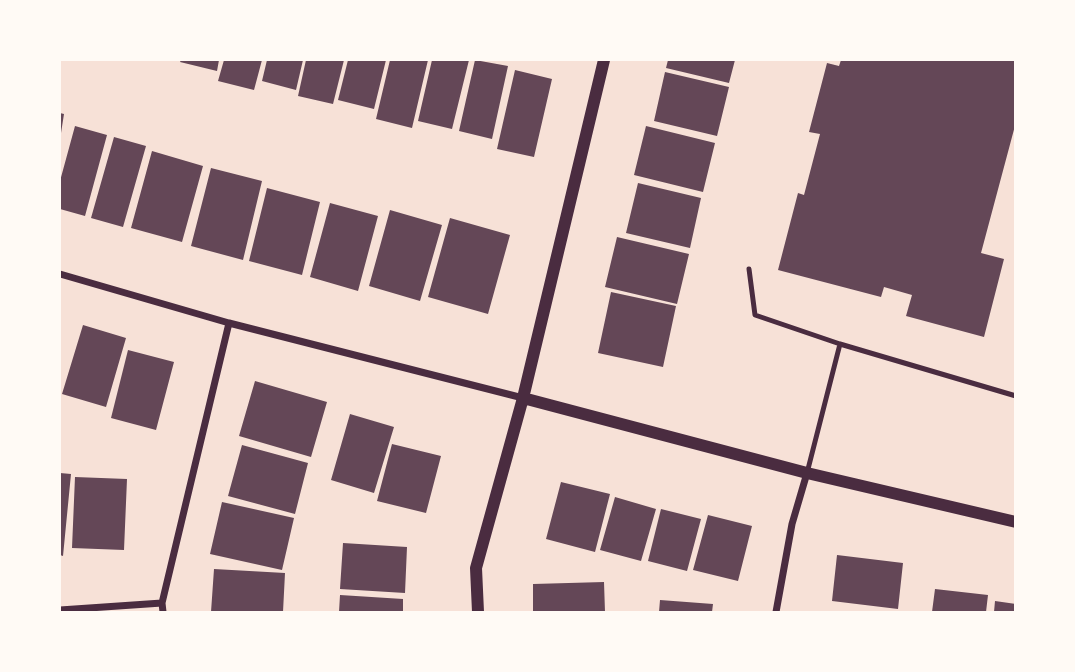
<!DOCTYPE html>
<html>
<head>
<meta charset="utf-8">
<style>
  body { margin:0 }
  #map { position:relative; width:1075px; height:672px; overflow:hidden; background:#f7e1d7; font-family:"IBM Plex Sans",sans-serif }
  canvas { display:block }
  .frame { position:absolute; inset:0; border:61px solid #fffaf5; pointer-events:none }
</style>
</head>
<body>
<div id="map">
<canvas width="1075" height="672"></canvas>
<div class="frame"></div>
</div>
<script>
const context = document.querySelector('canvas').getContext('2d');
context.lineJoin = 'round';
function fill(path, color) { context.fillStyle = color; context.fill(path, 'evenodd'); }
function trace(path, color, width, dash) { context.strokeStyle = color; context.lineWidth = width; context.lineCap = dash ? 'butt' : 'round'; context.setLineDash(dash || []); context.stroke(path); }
fill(new Path2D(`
  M181 60H219L217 71 180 62Z
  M224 60H262L254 90 218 81Z
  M267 60H303L296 90 262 81Z
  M306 60H344L333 104 298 96Z
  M348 60H386L374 109 338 100Z
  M390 60H428L412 128 376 119Z
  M432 60H469L452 129 418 121Z
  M475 60 508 66 492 139 459 131Z
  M668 60H735L729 83 666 68Z
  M841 60H1016V122L981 253 1004 259 984 337 906 316 912 295 884 287 881 297 778 270 798 193 804 195 820 134 809 132 827 63 839 66Z
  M515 70 552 79 534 157 497 149Z
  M665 72 729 87 717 136 654 121Z
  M60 113 64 114 61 133H60Z
  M75 126 107 135 85 216 60 209V181Z
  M646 126 715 143 703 192 634 175Z
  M114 137 146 146 123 227 91 218Z
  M152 151 203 166 182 242 131 228Z
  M211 168 262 181 243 260 191 246Z
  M638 183 701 198 690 248 626 233Z
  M267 188 320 202 302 275 249 261Z
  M330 203 378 216 358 291 310 277Z
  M390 210 442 225 420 301 369 286Z
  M450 218 510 235 488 314 428 297Z
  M617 237 689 254 677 304 605 287Z
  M611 292 676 306 663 367 598 353Z
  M83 325 126 338 106 407 62 394Z
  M128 350 174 362 156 430 111 418Z
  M255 381 327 402 311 457 239 436Z
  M350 414 394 427 374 493 331 480Z
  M392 444 441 456 426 513 377 501Z
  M242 445 308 463 295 514 228 496Z
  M60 473 71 474 63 556 60 555Z
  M75 477 127 479 124 550 72 548Z
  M561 482 610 494 595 552 546 539Z
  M615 497 656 509 641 561 600 550Z
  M222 502 294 518 282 570 210 554Z
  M661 509 701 519 687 571 648 561Z
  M708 515 752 526 738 581 693 570Z
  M343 543 407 547 405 593 340 589Z
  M837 555 903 563 898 609 832 601Z
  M214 569 285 573 283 612H211Z
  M604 582 605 612H533V584Z
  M935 589 988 595 986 612H932Z
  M340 595 403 599V612H339Z
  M660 600 713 604 712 612H659Z
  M995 601 1016 604V612H994Z`), '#644757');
trace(new Path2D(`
  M749 269 755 315 840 344 1016 396
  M807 473 840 344`), '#4a2c40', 5);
trace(new Path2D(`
  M60 274 229 323 523 398
  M60 610 162 603
  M163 612 162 603 229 323
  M776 612 792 524 807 473`), '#4a2c40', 7);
trace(new Path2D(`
  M523 398 807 473 1016 522
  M478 612 476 568 523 398 604 60`), '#4a2c40', 12);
</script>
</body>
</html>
